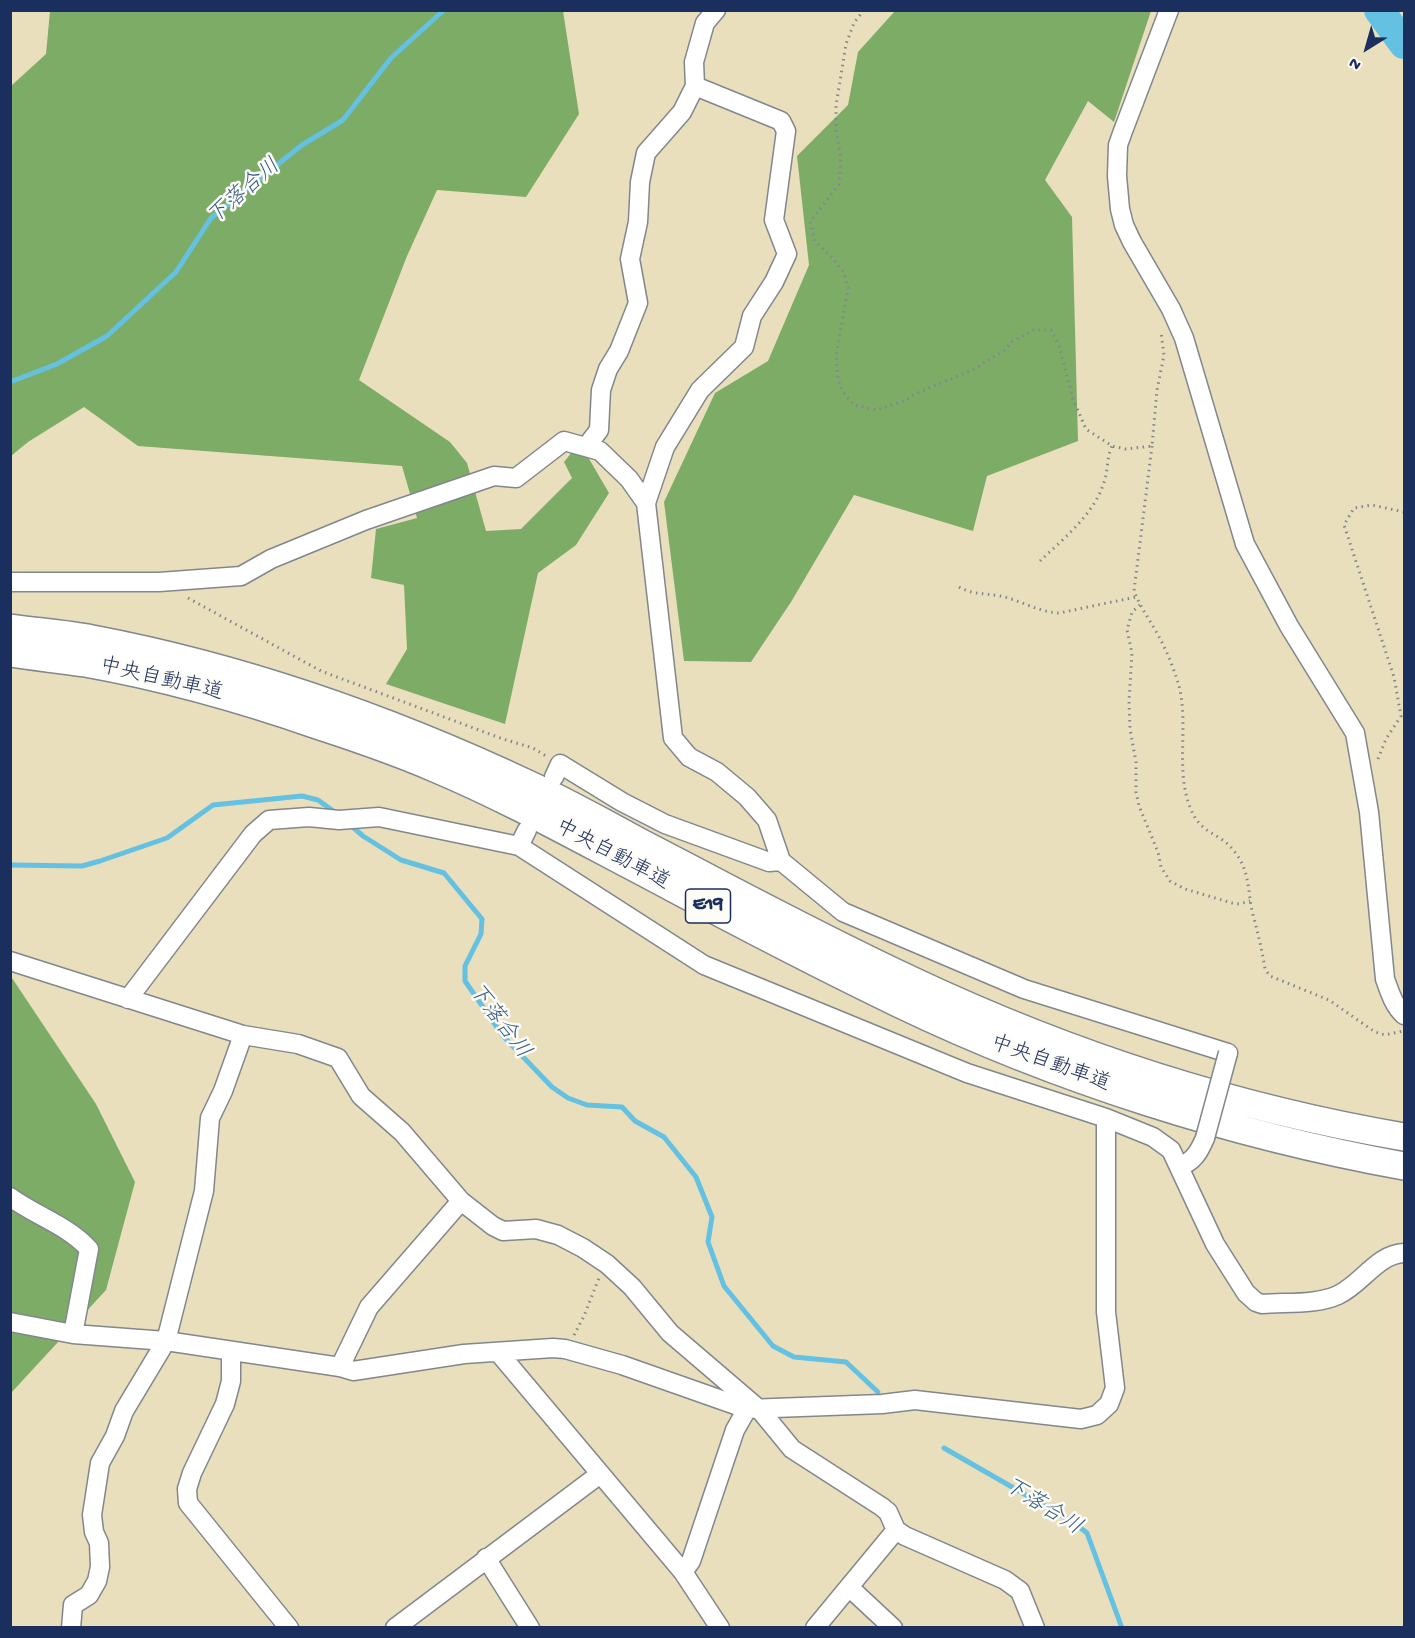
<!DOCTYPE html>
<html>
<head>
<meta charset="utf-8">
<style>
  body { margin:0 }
  #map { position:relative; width:1415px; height:1638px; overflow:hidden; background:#e9dfbc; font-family:"Gochi Hand",sans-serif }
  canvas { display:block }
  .frame { position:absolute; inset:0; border:12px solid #1b2f5e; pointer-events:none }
  .north { position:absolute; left:1337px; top:18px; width:60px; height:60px; -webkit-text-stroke:4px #fdfcf7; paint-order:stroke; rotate:217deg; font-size:16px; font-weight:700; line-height:24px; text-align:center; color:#1b2f5e }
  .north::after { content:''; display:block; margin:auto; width:21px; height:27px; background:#1b2f5e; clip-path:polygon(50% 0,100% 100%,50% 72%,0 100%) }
</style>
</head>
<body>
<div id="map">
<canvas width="1415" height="1638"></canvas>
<div class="frame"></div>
<div class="north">N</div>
</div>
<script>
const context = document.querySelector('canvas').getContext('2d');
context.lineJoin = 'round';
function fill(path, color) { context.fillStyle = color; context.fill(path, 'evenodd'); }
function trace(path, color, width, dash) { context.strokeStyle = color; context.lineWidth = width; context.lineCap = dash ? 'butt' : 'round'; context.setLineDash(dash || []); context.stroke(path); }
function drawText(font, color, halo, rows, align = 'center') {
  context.font = font + ' "Gochi Hand","Klee One",sans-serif'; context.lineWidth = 5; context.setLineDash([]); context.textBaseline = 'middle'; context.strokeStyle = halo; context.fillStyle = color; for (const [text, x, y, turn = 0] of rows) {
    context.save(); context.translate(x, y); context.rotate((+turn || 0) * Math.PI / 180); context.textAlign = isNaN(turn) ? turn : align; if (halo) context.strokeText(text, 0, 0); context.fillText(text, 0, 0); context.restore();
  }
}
fill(new Path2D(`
  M50 11H563L579 114 526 197 437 190 407 256 359 380 450 442 467 463 486 531 521 529 572 478 564 462 572 452 588 457 609 493 576 545 538 573 505 724 386 684 407 649 404 585 371 578 376 529 417 518 402 466 138 446 84 407 28 442 11 456V86L46 54Z
  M895 11H1151L1114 122 1088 101 1045 180 1072 217 1078 441 987 476 973 531 854 495 791 602 751 662 684 661 664 502 715 393 768 361 809 265 797 156 848 105 858 52Z
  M10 975 96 1104 135 1182 106 1290 11 1393Z`), '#7dac66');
trace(new Path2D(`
  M10 382 57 364 107 336 176 272 211 218 302 145 343 120 391 58 444 10
  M348 823 363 836 401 860 444 873 482 919 481 934 465 966V981L503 1036 552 1087 568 1098 587 1105 622 1107 635 1121 664 1137 696 1177 712 1217 708 1242 724 1286 773 1346 794 1357 846 1362 878 1392
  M10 865 82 866 100 861 167 838 213 805 302 796 318 800 336 813
  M944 1448 1073 1522 1087 1533 1122 1628`), '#64c1e2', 5);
trace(new Path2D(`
  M1379 10 1404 44`), '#64c1e2', 30);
const minor = new Path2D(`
  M1169 10 1123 131 1118 145 1117 176 1120 209 1124 225 1132 242 1171 309 1184 338 1245 544 1289 626 1355 733 1369 812 1385 979C1390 993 1394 1006 1404 1015
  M586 447 599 430 601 390 608 369 619 351 638 303 630 259 638 222 640 182 646 153 682 112 695 86 694 62 705 23 716 10
  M646 503 665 447 700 390 744 347 752 316 774 282 787 254 774 220 786 131 781 121 695 86
  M10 582H159L241 576 271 559 366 520 494 476 516 478 564 441 600 451 629 479 646 503 673 738 689 757 717 772 747 797 767 820 781 861 843 912 1024 989 1228 1053
  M554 777 560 764 622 802 665 824 769 862 781 861
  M519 846 527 830
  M10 961 243 1035 298 1044 338 1058 361 1096 402 1132 461 1201 493 1226 503 1231 536 1229 558 1235 583 1248 607 1264 632 1287 670 1333 760 1410 792 1449 882 1507 888 1512 896 1530 905 1536 1005 1580 1020 1591 1035 1628
  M128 999 253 834 269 820 309 817 339 820 379 817 519 846 704 965 967 1073 1106 1118 1153 1137 1171 1150 1215 1244 1246 1293 1256 1302 1262 1304C1286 1302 1316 1305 1338 1295 1362 1284 1377 1254 1404 1253
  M1179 1167C1194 1161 1199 1152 1205 1138
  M10 1197C36 1216 67 1225 89 1249L73 1334
  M10 1322 73 1334 166 1341 340 1367 353 1371 464 1354 553 1348 565 1349 622 1365 747 1409 882 1404 915 1400 1081 1419 1097 1415 1109 1404 1115 1388 1106 1312V1118
  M231 1352V1381L225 1404 192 1473 187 1489 188 1503 289 1628
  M498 1352 683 1572 720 1628
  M340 1367 369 1307 461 1201
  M486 1558 530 1628
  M683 1572 691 1561 735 1430 747 1409
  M849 1587 893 1628
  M71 1628 73 1605 89 1595 97 1581 100 1567 99 1543 94 1532 92 1515 100 1463 115 1436 124 1411 166 1341 204 1191 210 1118 223 1091 243 1035
  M395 1628 600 1474
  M815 1628 896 1530`);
const highway = new Path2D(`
  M10 628C38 632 66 634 92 639 245 668 392 720 532 786 571 804 608 825 645 845 734 891 822 939 913 981 1068 1054 1235 1108 1404 1137
  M10 653C35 657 60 659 85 663 164 677 242 699 317 725 357 738 398 752 437 769 508 799 576 837 645 873 729 918 813 962 898 1003 1056 1079 1233 1135 1404 1166`);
trace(minor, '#82878d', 21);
trace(highway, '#82878d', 30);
trace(new Path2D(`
  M864 10 854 23 846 44 836 106V129L841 159 839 184 810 222 815 242 830 255 844 273 848 288 836 356 838 379 842 391 854 405 876 410 907 400 913 395 974 369 1005 350 1012 342 1033 330H1051L1059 345 1073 399 1086 429 1112 446 1126 449 1152 446 1157 390 1164 355 1161 332
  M1152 446 1134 591C1140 607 1150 620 1158 635 1167 651 1174 669 1179 686 1189 725 1175 769 1190 807 1200 835 1220 832 1234 851 1251 872 1247 891 1253 915 1258 933 1262 950 1265 969L1270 976 1329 1000 1375 1032 1385 1035 1403 1031
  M1040 561C1064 538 1096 513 1105 479 1108 468 1107 457 1112 446
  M959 587C973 595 985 593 1000 596 1020 600 1038 612 1059 613L1136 597
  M188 598 321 671 503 739 533 748 546 756
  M1140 605 1132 612 1127 630 1132 653 1129 702 1130 729 1136 762V792L1139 806 1158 852 1161 867 1170 881 1185 889 1232 903 1239 904 1250 901
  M1378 759 1386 739 1401 716 1394 677 1344 525 1354 508 1372 505 1404 512
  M574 1335 584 1316 599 1278`), '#82878d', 3, [1.5, 4.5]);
trace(minor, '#fff', 18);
trace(highway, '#fff', 27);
const minorBridge = new Path2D(`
  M1205 1138 1228 1053`);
trace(minorBridge, '#82878d', 21, []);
trace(minorBridge, '#fff', 18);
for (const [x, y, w] of [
  [708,906,45]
]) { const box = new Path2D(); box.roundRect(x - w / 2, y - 17, w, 34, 4.5); context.fillStyle = '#fdfcf7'; context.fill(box); trace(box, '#1b2f5e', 1.5); }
drawText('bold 20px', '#1b2f5e', null, [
  ["E19",708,906]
]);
drawText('21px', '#1b2f5e', '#fdfcf7', [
  ["中央自動車道",161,681,13],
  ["中央自動車道",612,856,28],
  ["中央自動車道",1050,1065,20]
]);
drawText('italic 22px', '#315b86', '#fdfcf7', [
  ["下落合川",245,193,-41],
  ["下落合川",498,1022,53],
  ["下落合川",1042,1508,32]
]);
</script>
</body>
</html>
